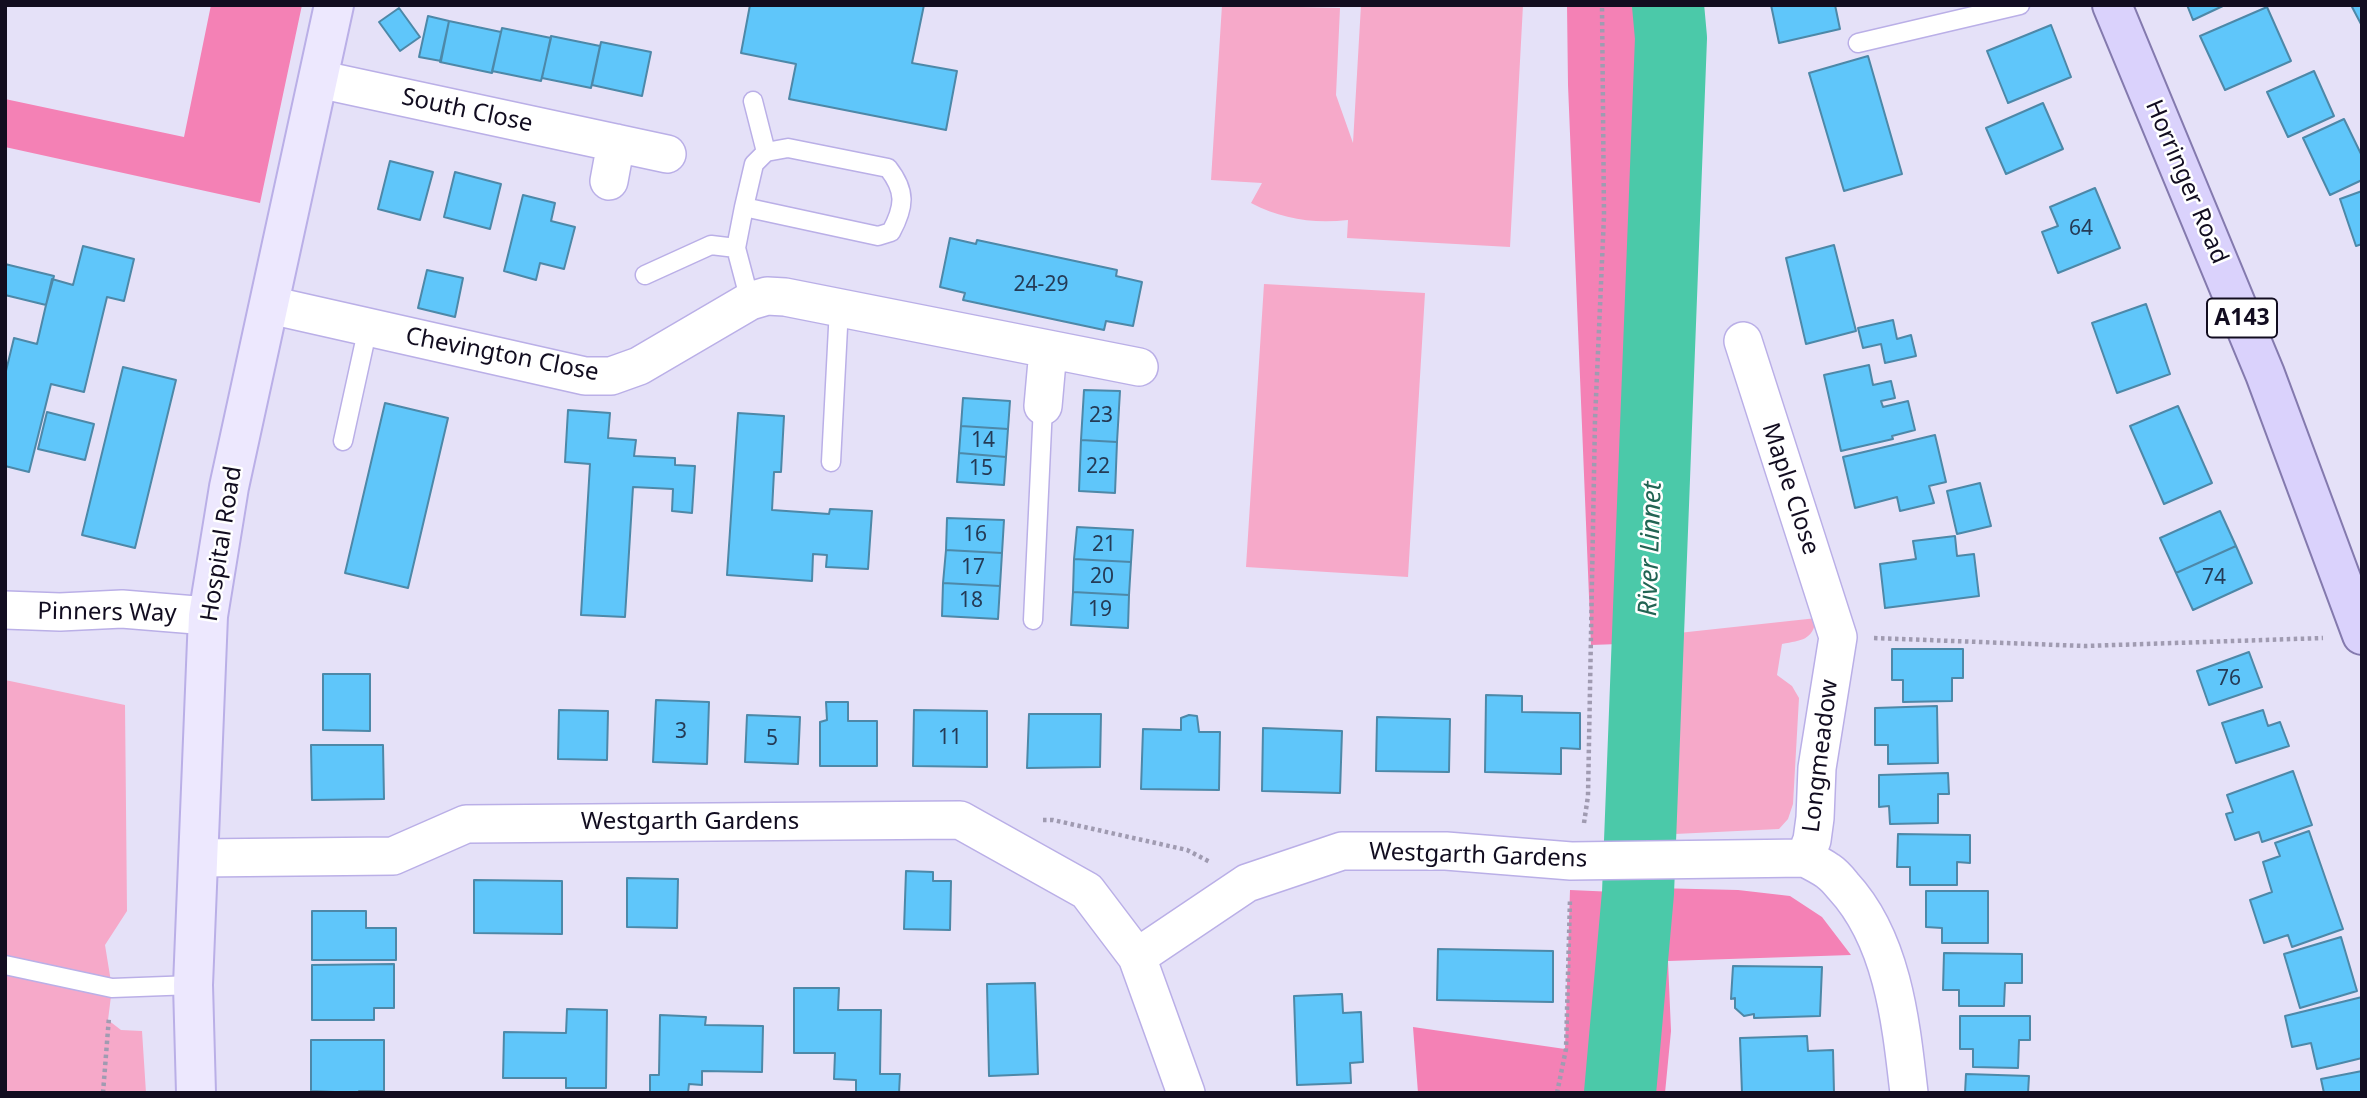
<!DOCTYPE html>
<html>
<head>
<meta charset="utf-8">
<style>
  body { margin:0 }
  #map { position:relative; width:2367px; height:1098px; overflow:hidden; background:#e5e1f8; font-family:"Noto Sans",sans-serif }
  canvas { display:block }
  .frame { position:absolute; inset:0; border:7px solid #120d20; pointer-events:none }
</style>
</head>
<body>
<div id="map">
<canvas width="2367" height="1098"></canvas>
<div class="frame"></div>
</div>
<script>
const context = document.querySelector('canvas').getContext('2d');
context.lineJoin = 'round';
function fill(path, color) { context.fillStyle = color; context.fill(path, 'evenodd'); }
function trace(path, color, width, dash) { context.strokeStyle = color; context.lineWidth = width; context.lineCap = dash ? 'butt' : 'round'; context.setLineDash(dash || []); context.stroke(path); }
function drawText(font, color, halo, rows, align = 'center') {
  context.font = font + ' "Noto Sans",sans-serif'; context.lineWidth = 5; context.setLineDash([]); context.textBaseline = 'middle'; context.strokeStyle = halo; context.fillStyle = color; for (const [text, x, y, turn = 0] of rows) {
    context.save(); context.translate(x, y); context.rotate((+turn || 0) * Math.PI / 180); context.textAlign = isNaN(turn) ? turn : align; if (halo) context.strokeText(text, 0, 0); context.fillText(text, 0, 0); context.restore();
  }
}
fill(new Path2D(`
  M1222 5 1340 8 1336 95 1353 143 1361 5H1523L1510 247 1347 238 1348 220C1313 224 1282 219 1251 203L1262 183 1211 180Z
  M1264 284 1425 293 1408 577 1246 567Z
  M1817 618C1812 641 1802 640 1782 644L1777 675 1792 686 1799 698 1793 804 1788 819 1779 829 1654 835 1660 635Z
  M5 680 125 705 127 911 105 945 112 988 108 1020 121 1030 142 1031 146 1093H5Z`), '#f6a9c9');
fill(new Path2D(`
  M211 5H302L260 203 5 147V99L184 137Z
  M1567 5H1649L1646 643 1591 645 1568 85Z
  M1654 888 1738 890 1790 896 1822 917 1851 955 1668 961 1671 1031 1665 1093H1633L1644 966Z
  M1570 890 1638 893 1629 1004 1611 1093H1418L1413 1027 1565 1049Z`), '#f481b5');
trace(new Path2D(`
  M1620 1093 1638 893 1671 38 1668 5`), '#4bc9a9', 72);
const building = new Path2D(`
  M750 5H924L912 63 957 71 946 130 789 99 796 64 741 53Z
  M1771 5H1835L1840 29 1779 43Z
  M2187 5H2225L2193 20Z
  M2351 5H2362V26Z
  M2267 7 2291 61 2225 90 2200 36Z
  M399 8 420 37 400 51 379 22Z
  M428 16 449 21 441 61 419 57Z
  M449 21 501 32 492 73 440 62Z
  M2051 25 2071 77 2008 103 1987 51Z
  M502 28 551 38 541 81 492 71Z
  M551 36 600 46 591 88 542 78Z
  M601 42 651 52 642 96 592 85Z
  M1868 56 1902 174 1844 191 1809 73Z
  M2314 71 2334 116 2288 137 2267 92Z
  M2043 103 2063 149 2006 174 1986 128Z
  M2344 119 2362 156V180L2330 195 2303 138Z
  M390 161 433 172 420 220 378 209Z
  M455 172 501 184 490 229 444 217Z
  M2095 188 2120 248 2058 273 2042 232 2058 226 2050 207Z
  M2362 191V244L2356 246 2340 199Z
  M523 195 555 203 551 221 575 227 564 269 540 263 536 280 504 271Z
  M950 238 976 244 977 240 1117 270 1116 276 1142 282 1133 326 1106 321 1104 330 963 300 965 293 940 287Z
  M1834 245 1856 331 1806 344 1786 258Z
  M83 246 134 259 124 301 107 297 84 392 51 384 29 472 5 466V375L14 338 37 344 52 279 73 285Z
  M5 264 54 276 46 305 5 295Z
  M427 270 463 278 455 317 418 308Z
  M2146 304 2170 374 2117 393 2092 323Z
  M1893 320 1897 339 1911 335 1916 356 1885 363 1881 344 1863 348 1858 328Z
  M1869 365 1873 385 1891 381 1895 398 1881 401 1883 407 1908 401 1915 430 1892 436 1893 439 1841 451 1824 375Z
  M123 367 176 380 135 548 82 535Z
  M1084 390 1120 391 1117 442 1081 440Z
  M963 398 1010 401 1008 429 961 426Z
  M385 403 448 418 408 588 345 573Z
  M2178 406 2212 483 2164 504 2130 426Z
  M568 410 610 413 608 438 636 440 634 456 675 458V465L695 466 692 513 672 511 673 489 633 487 625 617 581 615 590 464 565 462Z
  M47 412 94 424 85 460 38 449Z
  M738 413 784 416 781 472H774L772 510 829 514 830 509 872 511 868 569 826 567 827 555 813 554 812 581 727 575Z
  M961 426 1008 429 1006 457 959 453Z
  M1935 435 1946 482 1929 486 1934 503 1900 511 1897 497 1855 508 1843 457Z
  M1081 440 1117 442 1115 493 1079 491Z
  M959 453 1006 457 1004 485 957 482Z
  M1980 483 1991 526 1957 534 1947 491Z
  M2220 511 2236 546 2176 573 2160 538Z
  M947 518 1004 520 1002 553 946 550Z
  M1077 527 1133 530 1131 562 1074 559Z
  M1955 536 1957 556 1974 554 1979 596 1885 608 1880 564 1916 559 1913 541Z
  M2236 546 2252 583 2193 610 2176 573Z
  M946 550 1002 553 1000 586 943 583Z
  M1074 559 1131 562 1129 595 1073 592Z
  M943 583 1000 586 998 619 942 616Z
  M1073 592 1129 595 1128 628 1071 625Z
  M1892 649H1963V678H1952V701L1903 702V680H1892Z
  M2249 652 2262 687 2209 705 2197 671Z
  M323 674H370V731L323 730Z
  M1486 695 1522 696V712L1580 713V749L1561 748V774L1485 772Z
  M656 700 709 702 707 764 653 762Z
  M826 702H848V721H877V766H820V722L827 720Z
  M1937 706 1938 763 1888 764V745H1875V708Z
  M559 710 608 711 607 760 558 759Z
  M914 710 987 711V767L913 766Z
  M2263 710 2268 726 2280 722 2289 746 2236 763 2222 723Z
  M1029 714H1101L1100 767 1027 768Z
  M747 715 800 717 798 764 745 762Z
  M1189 715 1197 716 1199 732H1220L1219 790 1141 789 1143 729 1181 730V718Z
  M1377 717 1450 719 1449 772 1376 771Z
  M1263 728 1342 731 1340 793 1262 791Z
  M311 745H383L384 799 312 800Z
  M2293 771 2312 825 2262 842 2259 832 2235 840 2226 814 2233 812 2227 795Z
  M1948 773 1949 794H1938V823L1890 824 1889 806 1879 807V775Z
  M2309 831 2343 929 2292 947 2288 935 2264 943 2250 900 2272 892 2263 862 2280 856 2275 843Z
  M1898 834 1970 835V863L1957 862V885H1910V867H1897Z
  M906 871 933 872V881H951L950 930 904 929Z
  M627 878 678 879 677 928 627 927Z
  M474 880 562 881V934L474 933Z
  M1926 891H1988V943H1942V928L1926 927Z
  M312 911H366V928H396V960H312Z
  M2341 937 2357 991 2300 1008 2284 954Z
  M1438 949 1553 951V1002L1437 1000Z
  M1944 953 2022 954V983H2005L2004 1006H1959V990H1943Z
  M394 964V1008H374V1020H312V965Z
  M1733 966 1822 967 1820 1016 1754 1018V1014L1744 1016 1735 1008V998L1731 999Z
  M1035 983 1038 1074 989 1076 987 984Z
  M794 988H839L838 1010H881L880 1074H900L899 1093H856V1080L834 1079 835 1053H794Z
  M1342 994 1343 1013 1361 1012 1363 1062 1350 1063 1351 1083 1297 1085 1294 996Z
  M2362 997V1058L2317 1069 2311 1043 2292 1047 2285 1016Z
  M567 1009 607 1010 606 1088H566V1078H503L504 1032 566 1033Z
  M660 1015 706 1017 705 1025 763 1026 762 1072 702 1071V1085L689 1084 688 1093H650V1075H659Z
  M1960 1016H2030V1040H2019L2018 1068 1973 1067V1049H1960Z
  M1807 1036 1808 1051 1833 1050 1834 1093H1742L1740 1038Z
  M311 1040H384V1091H359V1093L311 1091Z
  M2362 1071V1093H2324L2321 1079Z
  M1966 1074 2029 1076 2028 1093H1965Z`);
fill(building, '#5fc6fa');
trace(building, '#4d88a8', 2);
const lane = new Path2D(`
  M1858 43 2020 5
  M753 101 766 152
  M788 148 888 168C906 191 905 206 891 232L878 236 744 207 754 164 766 152Z
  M744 207 736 248 750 301
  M645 275 711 245 736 248
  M343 441 368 327
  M831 462 839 308
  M1033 620 1043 406
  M5 965 112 988 193 985`);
const street = new Path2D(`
  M318 79 667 154
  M609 181 616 143
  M270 305 585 376H611L639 366 750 301 767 296 785 297 1139 367
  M1743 341 1838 637 1817 768 1815 818 1812 840 1805 858C1813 862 1821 866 1828 871 1834 875 1839 881 1843 886 1893 940 1901 1023 1909 1093
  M1043 406 1048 350
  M5 610 60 612 122 609 208 616
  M199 858 393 856 466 824 960 820 1087 891 1137 957
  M1186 1093 1137 957 1247 883 1342 851H1446L1571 861 1805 858`);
const secondary = new Path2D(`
  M196 1093 193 985 208 616 229 487 334 5`);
const primary = new Path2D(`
  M2112 5 2265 374 2362 635`);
trace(lane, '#baafe7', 21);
trace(street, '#baafe7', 40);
trace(secondary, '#baafe7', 42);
trace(primary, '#847aae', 42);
trace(new Path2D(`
  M1874 638 2085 646 2323 638
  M1043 820H1053L1187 850 1210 862
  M1584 823 1588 796 1595 420 1604 216 1602 5
  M103 1093 109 1017
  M1557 1093 1566 1049 1570 899`), '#a09bb1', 4.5, [3.5, 3.5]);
trace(lane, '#fff', 18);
trace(street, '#fff', 37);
trace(secondary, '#ede8fe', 38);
trace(primary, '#dad2fc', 38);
drawText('21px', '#253b56', null, [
  ["64",2081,229],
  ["24-29",1041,285],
  ["23",1101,416],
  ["14",983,441],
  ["22",1098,467],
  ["15",981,469],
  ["16",975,535],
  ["21",1104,545],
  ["17",973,568],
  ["20",1102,577],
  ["74",2214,578],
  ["18",971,601],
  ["19",1100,610],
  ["76",2229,679],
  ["3",681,732],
  ["11",950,738],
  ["5",772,739]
]);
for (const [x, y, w] of [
  [2242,318,70]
]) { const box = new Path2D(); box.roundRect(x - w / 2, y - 19.5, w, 39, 5); context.fillStyle = '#fff'; context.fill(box); trace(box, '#120d20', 2); }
drawText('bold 23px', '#120d20', null, [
  ["A143",2242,318]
]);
drawText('24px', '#120d20', '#fff', [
  ["South Close",467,111,12],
  ["Horringer Road",2186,182,67],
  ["Chevington Close",502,355,11],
  ["Maple Close",1790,489,72],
  ["Hospital Road",222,544,-81],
  ["Pinners Way",107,613,1],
  ["Longmeadow",1821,756,-83],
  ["Westgarth Gardens",690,822],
  ["Westgarth Gardens",1478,856,2]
]);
drawText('italic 26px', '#226453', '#fff', [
  ["River Linnet",1651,549,-88]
]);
</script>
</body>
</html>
